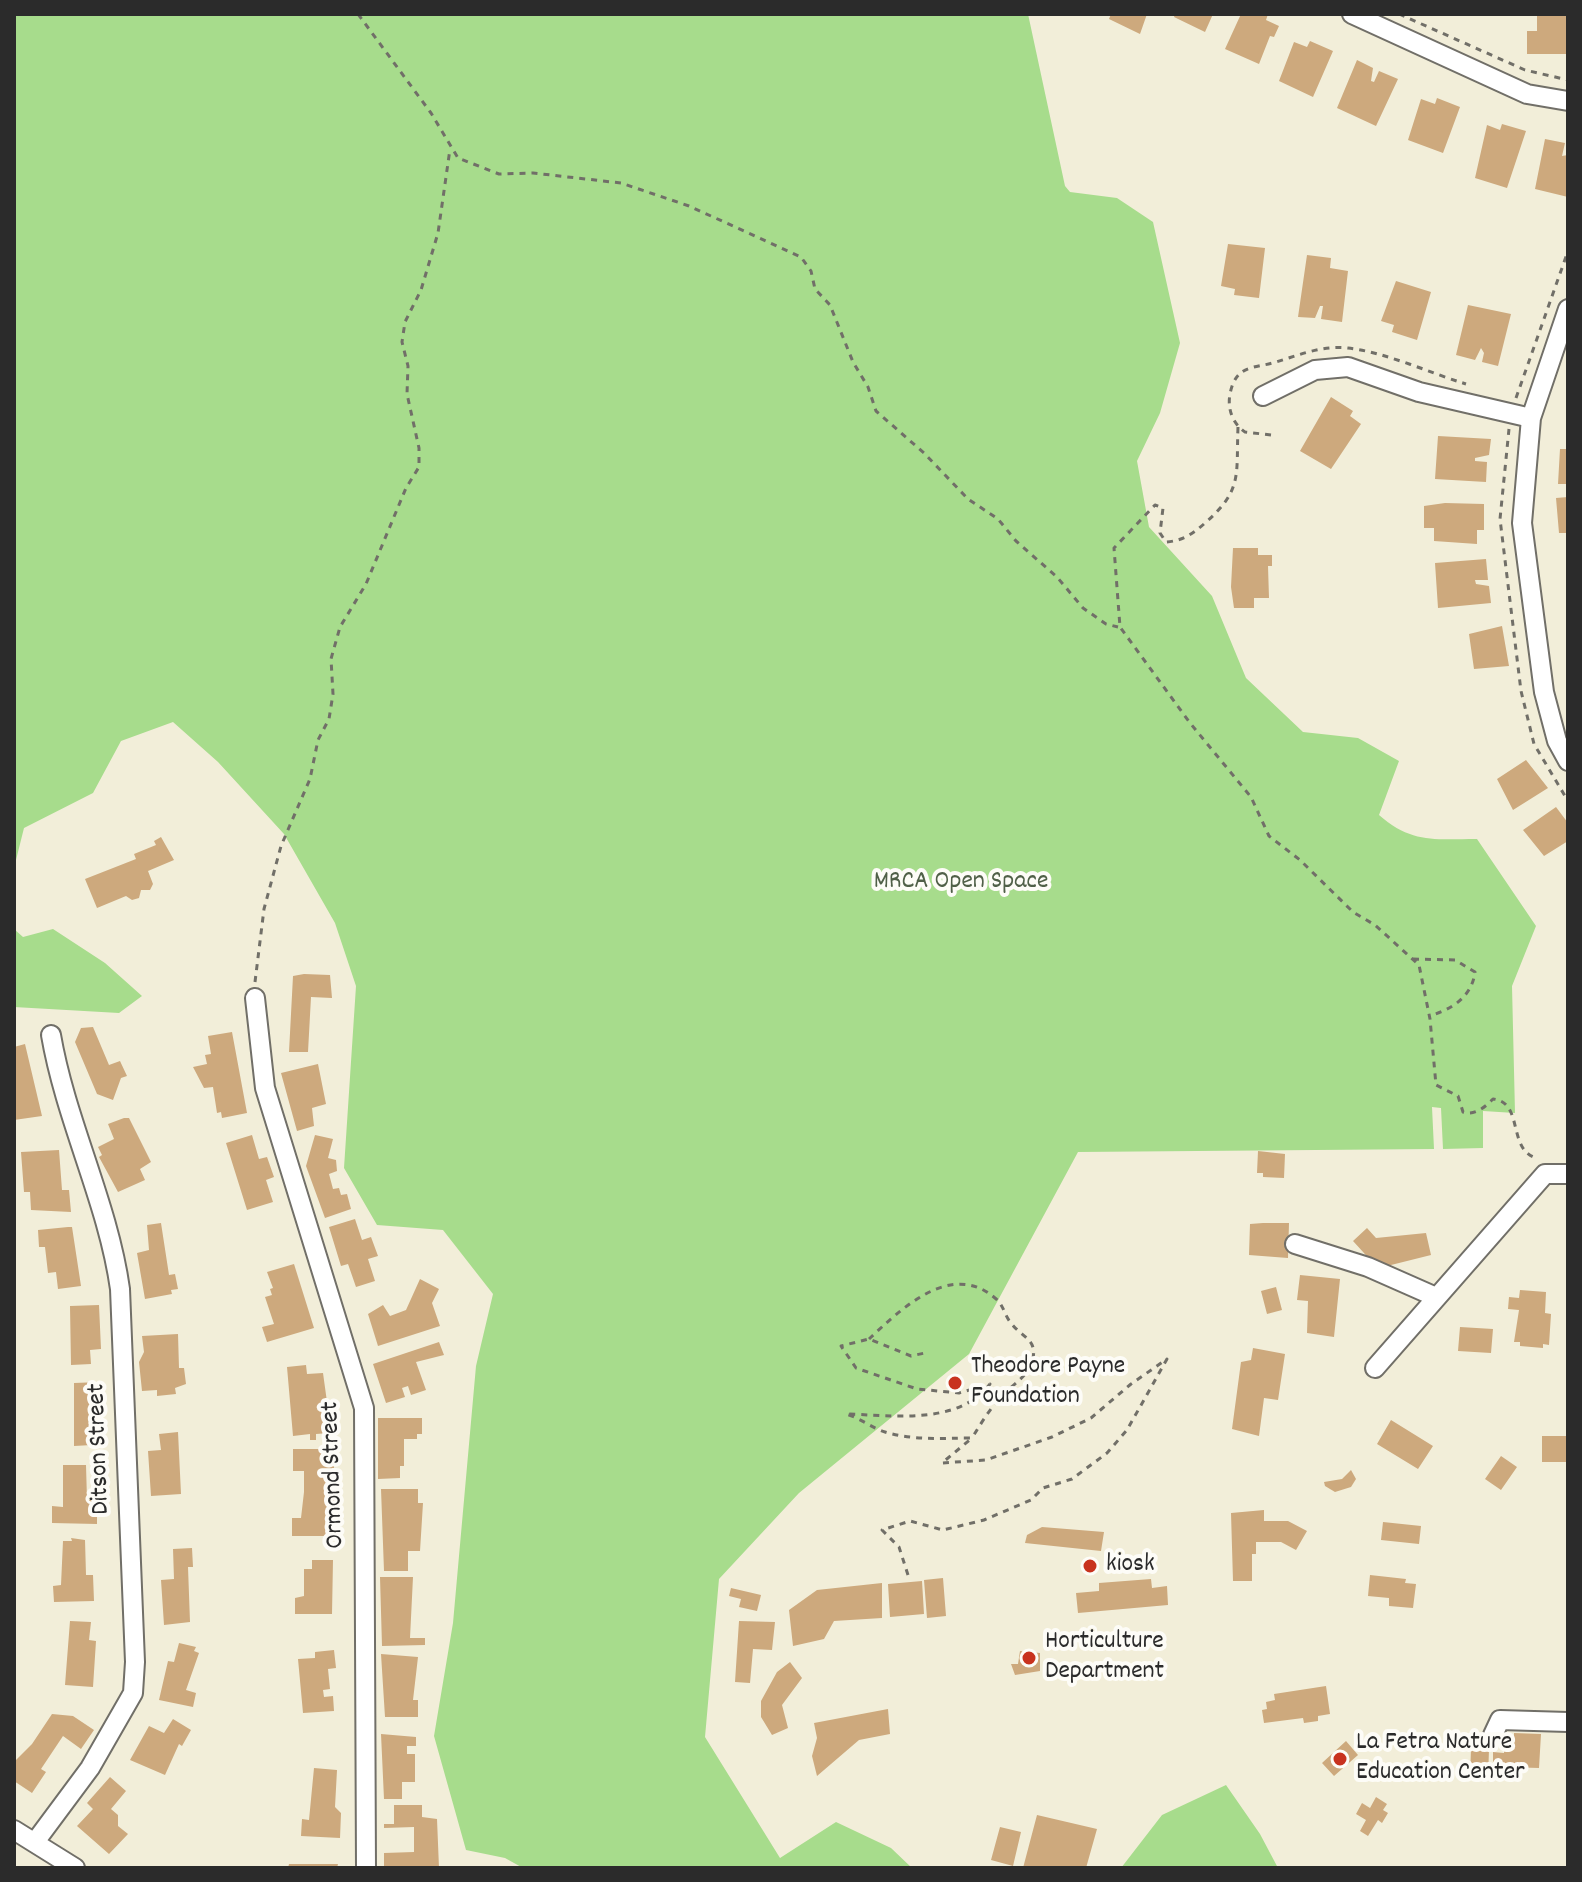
<!DOCTYPE html>
<html>
<head>
<meta charset="utf-8">
<style>
  body { margin:0 }
  #map { position:relative; width:1582px; height:1882px; overflow:hidden; background:#f2eed9; font-family:Dekko,sans-serif }
  canvas { display:block }
  .frame { position:absolute; inset:0; border:16px solid #2b2b2b; pointer-events:none }
</style>
</head>
<body>
<div id="map">
<canvas width="1582" height="1882"></canvas>
<div class="frame"></div>
</div>
<script>
const context = document.querySelector('canvas').getContext('2d');
context.lineJoin = 'round';
function fill(path, color) { context.fillStyle = color; context.fill(path, 'evenodd'); }
function trace(path, color, width, dash) { context.strokeStyle = color; context.lineWidth = width; context.lineCap = dash ? 'butt' : 'round'; context.setLineDash(dash || []); context.stroke(path); }
function drawText(font, color, halo, rows, align = 'center') {
  context.font = font + ' Dekko,sans-serif'; context.lineWidth = 8; context.setLineDash([]); context.textBaseline = 'middle'; context.strokeStyle = halo; context.fillStyle = color; for (const [text, x, y, turn = 0] of rows) {
    context.save(); context.translate(x, y); context.rotate((+turn || 0) * Math.PI / 180); context.textAlign = isNaN(turn) ? turn : align; if (halo) context.strokeText(text, 0, 0); context.fillText(text, 0, 0); context.restore();
  }
}
fill(new Path2D(`
  M14 14H1028L1065 186 1070 192 1117 198 1153 222 1180 343 1160 413 1137 461 1149 527 1212 596 1246 678 1303 732 1358 738 1399 761 1379 815C1412 844 1436 839 1477 839L1536 926 1512 986 1515 1113 1483 1111V1148L1443 1149 1441 1108 1432 1107 1434 1149 1078 1152 969 1354 799 1493 719 1579 705 1737 780 1858 836 1822 891 1848 912 1868H523L505 1858 466 1850 434 1736 453 1623 476 1366 493 1294 443 1230 377 1225 344 1168 356 986 335 923 284 834 218 762 173 722 121 741 93 793 24 828 14 868Z
  M14 929 23 937 53 929 105 963 142 996 119 1013 14 1007Z
  M1226 1785 1260 1834 1278 1868H1121L1162 1815Z`), '#a7dc8c');
fill(new Path2D(`
  M1111 14H1147L1140 34 1109 19Z
  M1175 14H1213L1205 32 1174 17Z
  M1241 14H1268L1266 20 1279 26 1274 37 1270 36 1259 64 1225 49Z
  M1537 14H1568V54H1527V31H1537Z
  M1310 41 1333 51 1313 97 1279 81 1294 42 1307 47Z
  M1357 60 1373 68 1371 81 1374 82 1379 71 1398 79 1376 126 1337 108Z
  M1437 98 1460 107 1443 153 1408 140 1421 99 1435 104Z
  M1502 124 1526 131 1507 188 1475 178 1487 125 1500 130Z
  M1545 139 1565 143 1562 156 1568 155V197L1535 189Z
  M1228 244 1265 248 1259 298 1234 295 1235 289 1221 286Z
  M1307 255 1331 258 1330 268 1348 271 1342 322 1321 319 1323 306H1320L1315 318 1298 317Z
  M1396 281 1431 292 1417 340 1392 332 1394 325 1381 321Z
  M1468 305 1511 314 1498 366 1482 362 1484 353 1481 348 1475 360 1456 355Z
  M1331 397 1353 411 1350 416 1361 424 1331 469 1300 451Z
  M1438 436 1491 439 1489 455 1475 458V461L1487 462 1486 482 1435 479Z
  M1560 449H1568V484H1558Z
  M1568 497V533H1559L1556 498Z
  M1445 503 1484 504V530H1477V544L1434 541V528H1424V506Z
  M1233 548H1258V555H1272V566H1268L1269 598H1254V608H1234L1231 587Z
  M1486 559 1488 580H1475L1476 584 1489 586 1491 603 1438 608 1435 563Z
  M1502 626 1509 666 1474 669 1469 634Z
  M1526 760 1548 788 1513 810 1497 779Z
  M1556 807 1568 823V841L1544 856 1523 830Z
  M161 837 174 860 148 871 153 884 150 890H141L139 898 132 900 126 896 97 908 85 879 136 859 134 854 156 845 154 841Z
  M304 974 330 975 332 998 311 997 308 1052H289L293 976Z
  M93 1027 109 1065 120 1061 127 1076 121 1078 113 1100 97 1094 75 1042 81 1028Z
  M232 1032 247 1113 222 1118 221 1112 217 1113 213 1087 204 1088 193 1067 207 1064 205 1055 211 1054 208 1036Z
  M25 1044 42 1116 14 1120V1047Z
  M318 1064 326 1104 312 1108 314 1126 297 1131 281 1073Z
  M124 1118H129L151 1162 140 1169 145 1180 118 1192 99 1157 102 1155 98 1147 114 1139 108 1124Z
  M252 1135 259 1159 267 1157 274 1177 266 1180 273 1202 247 1210 226 1143Z
  M315 1135 333 1139 328 1158 336 1160 337 1171 329 1174 333 1189 339 1188 341 1195 347 1194 351 1209 325 1218 306 1166Z
  M59 1150 62 1190H69L71 1212 31 1210 30 1192H24L21 1152Z
  M1258 1151 1285 1154 1284 1178 1263 1177V1173H1257Z
  M355 1219 362 1240 371 1237 378 1256 368 1259 375 1281 356 1287 348 1264 341 1266 329 1227Z
  M161 1223 169 1275 175 1274 178 1289 171 1290 172 1294 145 1299 137 1253 149 1250 147 1225Z
  M1263 1223H1289L1288 1258 1249 1255 1250 1224Z
  M68 1227H72L81 1286 58 1289 56 1272 48 1273 45 1247H39L38 1230Z
  M1367 1228 1376 1238 1426 1233 1431 1255 1383 1267 1374 1264 1353 1241Z
  M294 1264 314 1328 267 1342 262 1327 274 1324 265 1297 272 1295 270 1289 273 1288 267 1272Z
  M1300 1275 1340 1279 1334 1337 1307 1333 1308 1301 1297 1300Z
  M420 1279 439 1289 432 1303 440 1326 378 1346 368 1314 383 1305 390 1316 406 1310Z
  M1276 1287 1282 1310 1267 1314 1261 1291Z
  M1520 1290 1546 1292 1545 1313 1551 1314 1549 1345 1543 1344V1348L1520 1346V1342H1514L1519 1310 1508 1309 1509 1297 1519 1298Z
  M99 1305 101 1349 90 1350 91 1364 71 1365 70 1306Z
  M1460 1327 1493 1329 1491 1353 1458 1351Z
  M178 1334 179 1368H184L186 1384 175 1388 176 1394 157 1396V1390L142 1391 139 1362 144 1352 142 1336Z
  M439 1342 444 1355 416 1362 426 1390 411 1395 408 1386 402 1388 405 1397 386 1403 373 1364Z
  M1253 1348 1285 1354 1278 1400 1264 1398 1259 1436 1232 1429 1241 1362 1251 1360Z
  M306 1365 307 1374 323 1373 327 1402 330 1433 316 1434V1440H310V1434L293 1436 287 1367Z
  M100 1382 101 1431 91 1432 92 1445 74 1446V1383Z
  M378 1418H422V1434H417V1439H404V1466H400V1478L378 1479Z
  M1391 1420 1433 1446 1418 1469 1377 1444Z
  M178 1432 181 1494 151 1496 148 1451 161 1450 159 1434Z
  M1542 1436H1568V1462H1542Z
  M293 1449H334V1471H328V1497H338L335 1536H292V1518H301L304 1492V1471H293Z
  M1501 1456 1517 1467 1501 1490 1485 1479Z
  M63 1465H86L87 1500H97V1524L52 1523V1506L63 1507Z
  M1351 1470 1356 1479 1351 1487 1335 1492 1325 1486 1324 1482 1342 1479Z
  M381 1489H418V1503H423L420 1551H408V1571H384Z
  M1264 1510V1521H1288L1307 1531 1296 1550 1281 1542H1256V1554H1252V1581H1233L1231 1513Z
  M1383 1522 1421 1526 1419 1544 1381 1540Z
  M1042 1527 1104 1532 1101 1551 1025 1543 1027 1535Z
  M71 1538 85 1540 86 1575H93L94 1601 54 1602 53 1586 61 1585 63 1541H72Z
  M192 1548 193 1567H188L190 1622 164 1625 161 1580 174 1579 173 1549Z
  M312 1560H333L332 1614H295V1598L304 1596V1569H312Z
  M1370 1575 1406 1579 1405 1583 1416 1584 1413 1608 1389 1606V1598L1368 1596Z
  M380 1577H413L410 1638H425V1645L382 1646Z
  M943 1578 946 1616 927 1618 924 1580Z
  M1151 1579 1152 1588 1167 1586 1168 1605 1078 1613 1076 1593 1099 1591V1583Z
  M922 1581 924 1614 890 1617 888 1584Z
  M882 1583V1618L834 1621 824 1639 793 1646 789 1610 817 1590Z
  M731 1588 761 1595 757 1611 739 1607 741 1599 729 1596Z
  M70 1621 91 1622 89 1640 96 1641 93 1687 65 1685Z
  M739 1621 775 1622 772 1650 753 1649 750 1683 735 1682Z
  M179 1643 196 1647 194 1651 199 1653 186 1690 196 1693 193 1707 159 1700 168 1661 174 1662Z
  M334 1650 336 1668 328 1669 330 1689 323 1690 324 1697 333 1696 334 1711 303 1713 298 1659 315 1658V1652Z
  M1020 1651 1040 1653V1671L1015 1675 1011 1664H1018Z
  M381 1654 418 1657 413 1700H418V1717H385Z
  M790 1662 802 1678 782 1705 788 1728 772 1735 761 1717V1701L777 1672Z
  M1326 1686 1330 1714 1318 1716V1721L1304 1723 1303 1718 1264 1723 1262 1710 1267 1709 1266 1702 1275 1700 1274 1694Z
  M888 1709 890 1734 859 1740 817 1776 812 1756 817 1738 814 1723Z
  M52 1714 73 1716 94 1730 81 1749 63 1736 41 1769 46 1772 32 1793 14 1781V1762L32 1744Z
  M173 1719 191 1730 182 1746 179 1744 165 1775 130 1760 149 1726 164 1733Z
  M1514 1733 1541 1734 1539 1768 1505 1767 1502 1762H1493V1752L1504 1753V1744H1514Z
  M381 1734 416 1737V1746H407V1754H415V1782H402V1799H384Z
  M1346 1741 1358 1755 1334 1776 1322 1763Z
  M1471 1748 1489 1749 1488 1779 1470 1778Z
  M314 1768 337 1770 335 1807 341 1813 340 1838 301 1836 302 1819 309 1820Z
  M110 1777 126 1791 111 1809 118 1815V1826L128 1834 109 1854 77 1826 93 1809 87 1803Z
  M1376 1797 1387 1804 1383 1810 1388 1813 1382 1823 1378 1820 1368 1836 1360 1831 1366 1820 1356 1814 1362 1803 1370 1808Z
  M394 1805H422V1817L437 1819 439 1868H384V1853L414 1852V1827L384 1828V1824H394Z
  M1037 1815 1097 1829 1086 1868H1023Z
  M1000 1827 1021 1832 1013 1866 991 1860Z
  M289 1864H338L337 1868H288Z`), '#cda97d');
const minor = new Path2D(`
  M1352 14 1527 94 1568 101
  M1568 309 1531 418 1522 523 1544 692 1557 741 1568 761
  M1263 396 1315 370 1348 367 1419 392 1531 418
  M255 998 265 1088 364 1408 366 1868
  M1295 1244 1368 1267 1436 1297
  M1375 1368 1545 1174H1568
  M1493 1735 1500 1720 1568 1722
  M14 1830 75 1868
  M35 1842 90 1768 133 1693 135 1662 120 1289C108 1203 66 1122 51 1035`);
trace(minor, '#716f68', 22);
trace(new Path2D(`
  M358 14 431 113 458 158 499 174 533 173 621 183 689 206 801 257 811 271 815 289 830 305 853 362 868 387 876 411 924 453 968 499 998 519 1016 541 1057 577 1083 608 1106 624 1118 627
  M1399 14 1525 70 1568 80
  M1516 398 1568 251
  M1238 427C1236 475 1243 490 1205 523 1193 534 1182 541 1166 542L1160 533 1163 508 1155 505 1114 548 1120 627 1190 723 1251 797 1269 836 1300 860 1353 912 1375 925 1419 965 1430 1019 1436 1085 1458 1096 1463 1112C1475 1116 1485 1107 1493 1099 1524 1102 1507 1149 1536 1158
  M1509 429 1500 519 1521 691 1534 744 1568 801
  M1271 435 1245 432C1233 424 1227 409 1230 394 1236 364 1253 369 1276 362 1299 355 1323 345 1348 348 1385 352 1430 373 1466 384
  M1413 959 1455 960 1475 972C1472 997 1451 1010 1429 1016
  M255 982 264 909 281 846 310 779 318 740 329 719 333 694 331 659 340 627 366 584 406 488 419 467V448L407 394 408 366 402 342 405 322 421 290 438 233 450 149
  M869 1339C901 1309 951 1260 995 1298 1004 1305 1004 1315 1011 1323 1022 1338 1039 1339 1032 1362 1028 1377 1010 1386 1000 1398 989 1410 980 1425 972 1438
  M908 1575 899 1547 882 1530 910 1521 943 1530 984 1520 1031 1500 1043 1488 1072 1479 1107 1453 1127 1430 1167 1359 1131 1384 1091 1418 1052 1437 986 1460 942 1463 972 1438C941 1438 916 1441 885 1432 874 1429 860 1418 846 1414 892 1415 958 1426 990 1384L959 1393 917 1389 856 1368 841 1346 869 1339 911 1356 925 1353`), '#716f68', 3, [6, 6]);
trace(minor, '#fff', 18);
for (const [x, y, r, color] of [
  [955,1383,8,"#c8321e"],
  [1090,1566,8,"#c8321e"],
  [1029,1658,8,"#c8321e"],
  [1340,1759,8,"#c8321e"]
]) { const dot = new Path2D(); dot.arc(x, y, r, 0, 2 * Math.PI); context.fillStyle = color; context.fill(dot); trace(dot, '#fdfcf7', 3); }
drawText('26px', '#506048', '#fdfcf7', [
  ["MRCA Open Space",961,883]
]);
drawText('26px', '#2b2b2b', '#fdfcf7', [
  ["Theodore Payne",971,1368],
  ["Foundation",971,1398],
  ["kiosk",1106,1566],
  ["Horticulture",1045,1643],
  ["Department",1045,1673],
  ["La Fetra Nature",1356,1744],
  ["Education Center",1356,1774]
], 'left');
drawText('26px', '#2b2b2b', '#fdfcf7', [
  ["Ditson Street",101,1449,-92],
  ["Ormond Street",335,1475,-92]
]);
</script>
</body>
</html>
